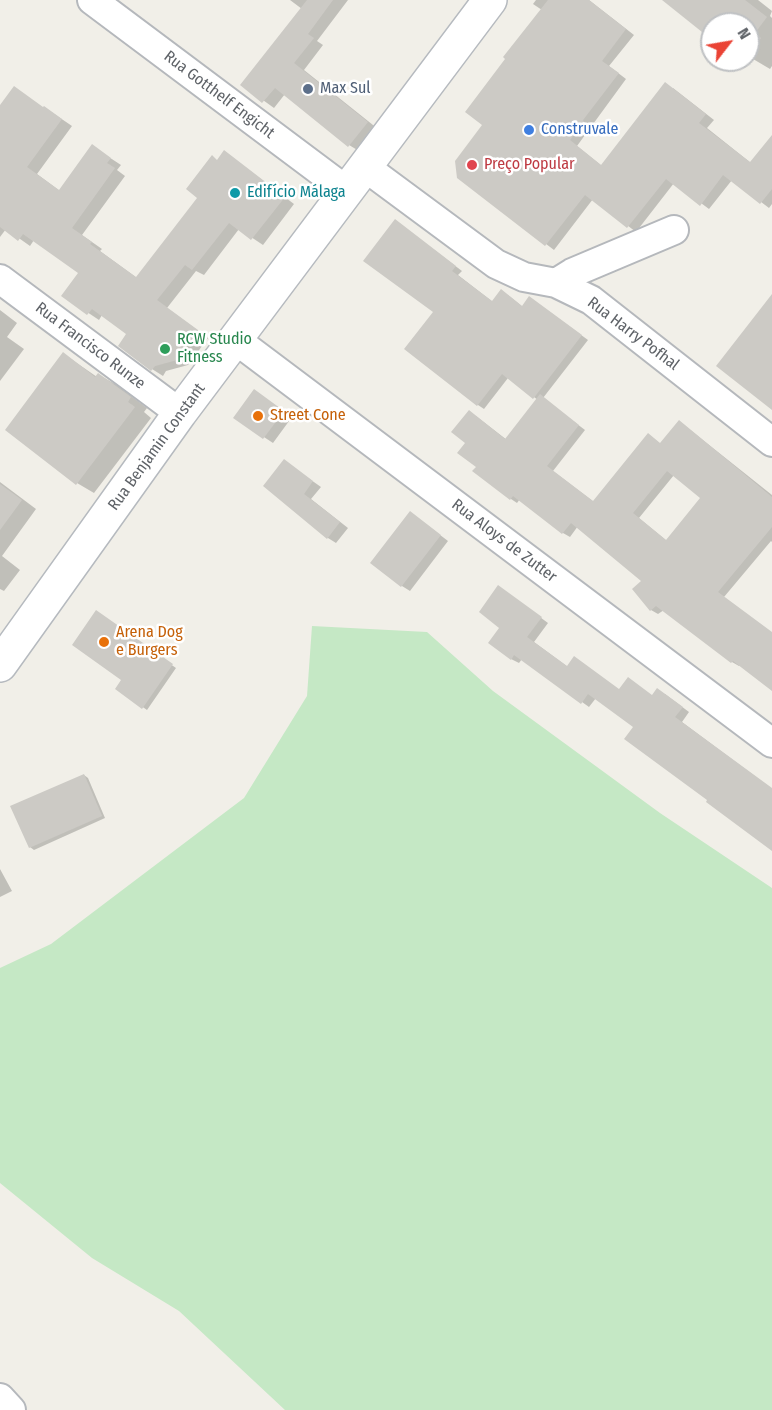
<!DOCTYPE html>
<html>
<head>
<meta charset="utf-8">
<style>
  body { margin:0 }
  #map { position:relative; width:772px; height:1410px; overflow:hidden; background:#f1efe8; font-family:"Fira Sans Condensed",sans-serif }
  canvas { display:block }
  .north { position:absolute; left:700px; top:12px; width:60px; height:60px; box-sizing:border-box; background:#fff; border:2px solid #bfc1c3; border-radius:50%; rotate:59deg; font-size:16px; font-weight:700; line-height:24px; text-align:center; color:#5f6368 }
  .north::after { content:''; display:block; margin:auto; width:21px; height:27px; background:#ea4335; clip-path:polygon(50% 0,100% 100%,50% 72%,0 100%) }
</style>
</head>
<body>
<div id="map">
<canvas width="772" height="1410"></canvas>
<div class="north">N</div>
</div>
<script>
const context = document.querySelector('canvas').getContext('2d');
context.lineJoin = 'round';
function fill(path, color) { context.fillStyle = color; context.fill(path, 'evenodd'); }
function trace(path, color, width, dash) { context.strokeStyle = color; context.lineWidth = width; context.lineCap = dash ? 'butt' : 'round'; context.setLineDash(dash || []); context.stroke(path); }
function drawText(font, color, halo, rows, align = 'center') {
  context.font = font + ' "Fira Sans Condensed",sans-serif'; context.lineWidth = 5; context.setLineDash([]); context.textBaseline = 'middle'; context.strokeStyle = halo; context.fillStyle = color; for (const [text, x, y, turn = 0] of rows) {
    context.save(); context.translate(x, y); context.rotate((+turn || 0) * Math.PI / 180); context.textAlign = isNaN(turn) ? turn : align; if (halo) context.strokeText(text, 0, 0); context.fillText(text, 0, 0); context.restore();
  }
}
fill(new Path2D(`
  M312 626 427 632 493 691 660 813 772 888V1410H285L179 1311 92 1258 0 1183V968L51 944 244 798 307 696Z`), '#c5e8c5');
fill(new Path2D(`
  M290 0H348L317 41 323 45 304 70 378 129 359 151 349 145 285 94 274 108 242 85 302 9Z
  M536 0H589L634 35 609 66 626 79 577 146 602 166 673 88 714 120 707 128 751 163 772 146V204L769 208 732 180 709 209 674 183 636 232 593 199 554 250 458 177 542 10 533 4Z
  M665 0H758L772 11 770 16 772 18V66L770 69 748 56V24Z
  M0 106 44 107 72 126 37 174 60 191 92 146 121 165 117 170 125 176 82 235 102 249 100 251 137 278 199 198 225 152 294 204 263 245 239 229 204 275 196 271 167 308 208 338 188 365 166 371 163 376 152 369 128 334 102 315 99 320 63 296 80 273 34 240 30 246 6 229 0 237Z
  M396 221 462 271 458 275 493 302 508 295 523 307 536 302 588 340 543 398 585 430 553 471 594 502 648 435 661 444 679 421 772 495V542L771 541 724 597 772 636V689L740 665 739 666 732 662 664 610 658 614 651 610 634 589 643 581 578 526 570 537 563 533 520 499 517 503 511 499 478 467 467 443 476 416 507 440 538 400 508 378 484 409 478 405ZM674 475 702 498 667 541 639 518Z
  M0 310 17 323 7 337 24 349 0 381Z
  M64 354 97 377 99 375 115 384 147 408 144 412 151 418 94 493 77 483 7 429Z
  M262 396 292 417 273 443 235 418Z
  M284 461 321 487 311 499 348 528 336 543 328 538Z
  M0 482 36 509 2 556 20 570 4 591 0 589Z
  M410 512 448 541 410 591 402 586Z
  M506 592 548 623 534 642 568 667 620 690 653 696 665 694 689 712 682 722 772 789V850L709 800 635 726 596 698 589 707 522 659 519 663 511 659 501 627Z
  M100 615 176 668 147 710 117 689 123 680Z
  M84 775 88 778 105 818 34 850 30 847Z
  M0 869 12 891 0 897Z`), '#0003');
fill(new Path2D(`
  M307 0H333L308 34 314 38 294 63 368 122 348 147 275 88 262 103 240 85Z
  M548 0H589L626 29 602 61 619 73 583 120 584 122 570 140 601 165 665 82 706 114 699 123 750 162 772 135V189L760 204 723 175 700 206 666 179 627 228 585 195 545 246 457 178 455 161 482 125 465 112 505 59 503 57Z
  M662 0H745L767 17 755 33 761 38 748 55V24H712V40Z
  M14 86 43 107 44 106 62 119 27 167 59 190 92 144 111 158 107 163 115 168 72 228 92 242 90 244 136 277 197 198 186 189 212 155 217 160 224 150 285 197 251 240 229 223 192 270 185 265 157 300 198 330 177 360 155 366 151 371 118 346 126 334 92 309 87 315 61 296 78 273 23 234 18 241 0 227V105Z
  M395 219 456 266 452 271 492 301 501 289 522 306 529 296 582 335 533 399 502 374 477 406 404 349 433 312 363 261Z
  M772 294V410L716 366Z
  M63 352 95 377 98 373 131 397 128 402 135 407 76 485 5 430Z
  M254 389 284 411 263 439 233 418Z
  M540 394 579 425 547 466 593 501 648 433 660 443 679 420 772 497V527L718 592 772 632V691L733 661 731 663 656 606 650 611 632 589 641 581 571 523 562 534 513 496 510 500 472 471 476 467 457 453 465 443 451 432 469 410 505 439ZM667 471 700 498 666 540 633 513Z
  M284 459 313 481 304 494 340 522 327 539 263 486Z
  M0 484 22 500 0 530Z
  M410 511 441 535 401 587 370 563Z
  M498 585 542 617 527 637 567 666 574 656 619 689 628 677 652 695 657 688 683 707 675 717 772 788V851L706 802 707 800 624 739 633 727 588 694 581 704 514 655 511 660 488 643 499 628 479 612Z
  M96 610 173 664 142 709 115 689 121 680 72 645Z
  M84 774 102 816 29 848 10 806Z`), '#cccac5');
const street = new Path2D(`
  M92 0 347 191
  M365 167 496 264 524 277 556 283 591 300 772 442
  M0 279 180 413
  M556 283 572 273 674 230
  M236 340 772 743
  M0 1398 11 1410`);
const secondary = new Path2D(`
  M0 665 180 413 490 0`);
trace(street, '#b5b8bc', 32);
trace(secondary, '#b6babf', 36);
trace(street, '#fff', 28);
trace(secondary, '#fff', 33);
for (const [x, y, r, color] of [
  [308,89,6,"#5c6f8a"],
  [529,130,6,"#3f7fe0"],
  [472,165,6,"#e0444e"],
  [235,193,6,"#0f9aa8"],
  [165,349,6,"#2e9e5b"],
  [258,416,6,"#e8710a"],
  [104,642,6,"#e8710a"]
]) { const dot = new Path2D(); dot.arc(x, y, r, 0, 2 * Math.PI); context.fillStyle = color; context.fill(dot); trace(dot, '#fff', 2); }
drawText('16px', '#4e5e75', '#fff', [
  ["Max Sul",320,89]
], 'left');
drawText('16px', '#5f6368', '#fff', [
  ["Rua Gotthelf Engicht",219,95,37],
  ["Rua Harry Pofhal",633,334,37],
  ["Rua Francisco Runze",90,346,37],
  ["Rua Benjamin Constant",157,447,-54],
  ["Rua Aloys de Zutter",504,541,37]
]);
drawText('16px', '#366cbe', '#fff', [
  ["Construvale",541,130]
], 'left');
drawText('16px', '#be3a42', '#fff', [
  ["Preço Popular",484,165]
], 'left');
drawText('16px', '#0d838f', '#fff', [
  ["Edifício Málaga",247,193]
], 'left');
drawText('16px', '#27864d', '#fff', [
  ["RCW Studio",177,340],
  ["Fitness",177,358]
], 'left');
drawText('16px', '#c56008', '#fff', [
  ["Street Cone",270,416],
  ["Arena Dog",116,633],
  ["e Burgers",116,651]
], 'left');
</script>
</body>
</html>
